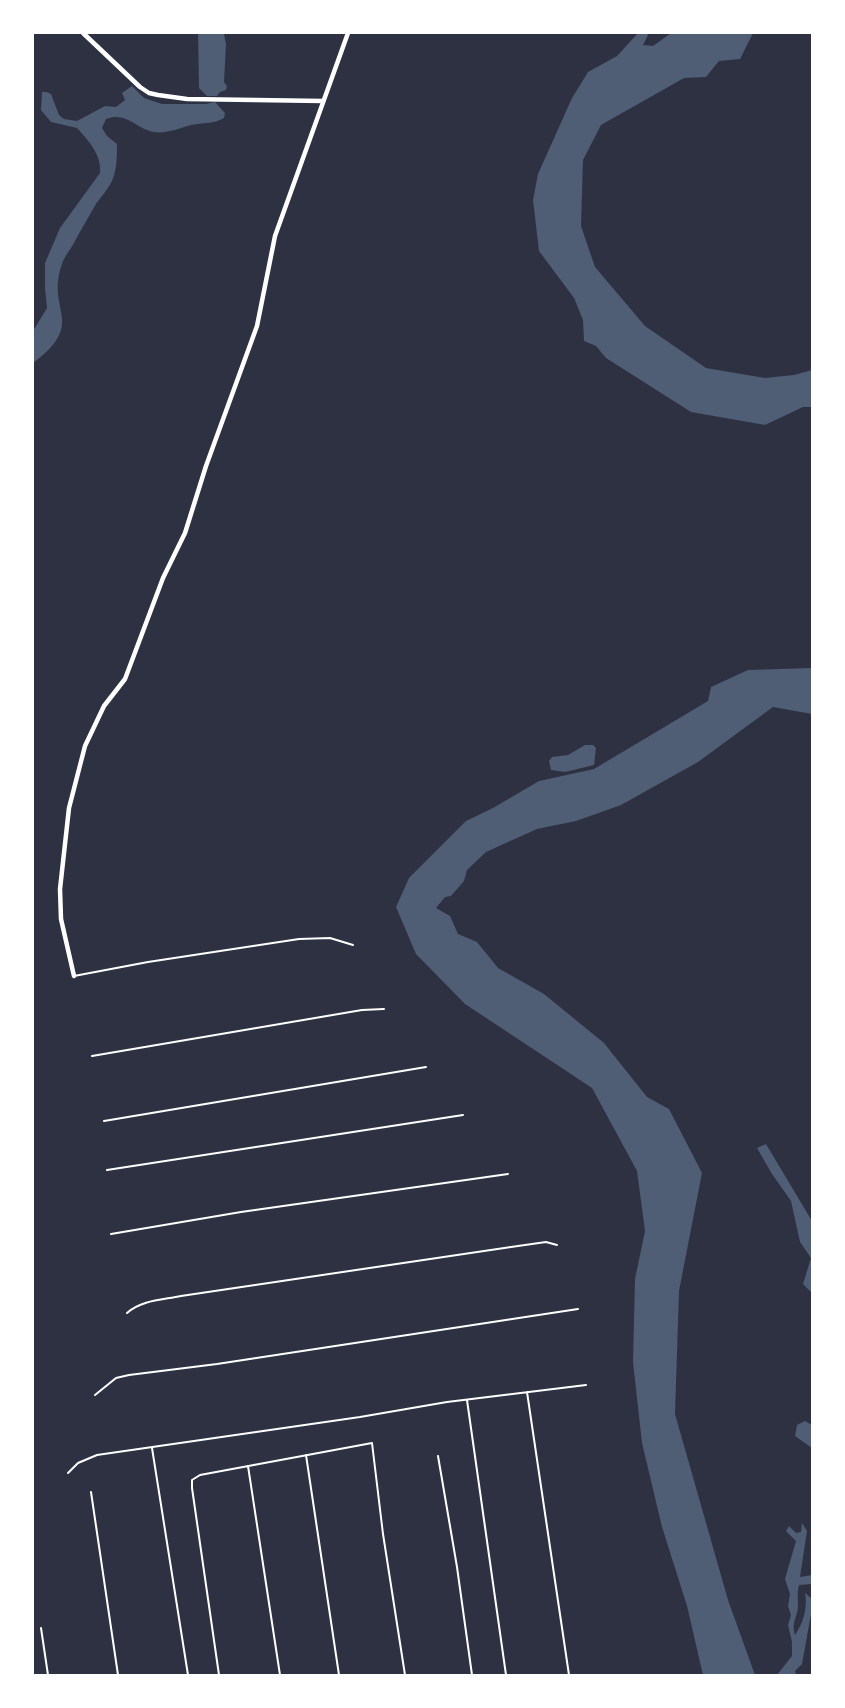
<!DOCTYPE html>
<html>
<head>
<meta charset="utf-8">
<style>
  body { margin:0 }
  #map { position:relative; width:845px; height:1708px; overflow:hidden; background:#2d3142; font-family:"Exo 2",sans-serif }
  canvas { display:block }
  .frame { position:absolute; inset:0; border:34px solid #fff; pointer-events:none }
</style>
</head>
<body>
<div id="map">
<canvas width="845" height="1708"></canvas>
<div class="frame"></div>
</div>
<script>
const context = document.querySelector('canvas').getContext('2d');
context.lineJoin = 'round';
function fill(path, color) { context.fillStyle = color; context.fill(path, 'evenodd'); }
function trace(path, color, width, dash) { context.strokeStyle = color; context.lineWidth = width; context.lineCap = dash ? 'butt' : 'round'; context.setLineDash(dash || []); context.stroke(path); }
fill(new Path2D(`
  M198 33 224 34 226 44 224 82 227 86 226 90 220 92 217 96H207L199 88Z
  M638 33H647L648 35 643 45 653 46 671 33H753L740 59 719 61 706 77 684 78 601 125 583 160 581 226 595 267 645 326 706 368 765 378 794 375 812 370V407H803L765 425 691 412 606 358 596 346 584 341 583 320 574 298 539 251 533 200 538 174 572 98 588 72 617 56Z
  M132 86 144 98 162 104H206L215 102 225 113C224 118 225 118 220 120 211 124 200 123 191 125 180 128 166 134 154 132 135 128 126 111 106 119L102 128 107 136 117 144C117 156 117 170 112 181 108 189 101 197 96 204 89 216 82 228 75 241 71 249 65 255 62 264 45 311 88 322 33 363V331L47 308 45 288V263L60 228 100 173C102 155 88 140 77 128L51 122 41 110 42 92H46L51 94 59 115 64 119 77 121 105 106 116 107 125 100 122 93Z
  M812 668V714L773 707 698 762 621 805 576 821 537 829 486 852 467 870 464 881 451 896 445 897 436 908 450 916 458 934 477 942 498 968 544 994 604 1043 647 1097 669 1109 702 1173 679 1291 675 1414 728 1600 755 1675H703L687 1606 662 1527 642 1443 633 1362 635 1279 645 1231 637 1171 592 1088 465 1004 416 954 396 907 409 878 466 821 493 808 539 781 594 769 708 701 711 687 748 670Z
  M585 745H593L596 748 594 765 565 772 551 770 549 761 552 757 568 755Z
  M766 1144 812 1221V1293L803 1284 811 1258 800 1242 791 1201 772 1174 757 1148Z
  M805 1421 812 1425V1448L795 1436 797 1425Z
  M802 1523 807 1531 800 1577 812 1575V1584L799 1585C797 1593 798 1597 798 1605 798 1617 791 1621 795 1635 803 1624 808 1607 805 1593L811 1598V1614L802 1664 795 1671 796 1675H777L792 1656V1642L788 1625 791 1615 788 1606 790 1594 785 1579 796 1541 786 1531 789 1526 796 1533 801 1532Z`), '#4f5d75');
trace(new Path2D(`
  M74 976 148 962 299 939 330 938 353 945
  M92 1056 362 1010 384 1009
  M104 1121 426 1067
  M107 1170 463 1115
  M111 1234 241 1212 508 1174
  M127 1313C142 1300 162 1300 181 1296L511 1247 546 1242 557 1245
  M527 1392 569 1675
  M95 1395 116 1378 129 1375 217 1364 578 1309
  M467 1400 506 1675
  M152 1448 188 1675
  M306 1455 339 1675
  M438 1456 457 1567 472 1675
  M248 1466 280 1675
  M68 1473 78 1463 97 1455 360 1417 447 1402 586 1385
  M91 1492 118 1675
  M41 1628 48 1675
  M219 1675 192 1488V1480L200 1475 372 1443 383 1534 405 1675`), '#fff', 2);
trace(new Path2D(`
  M83 33 140 87 149 93 158 95 187 99 323 101
  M74 976 61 919 60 889 69 808 85 746 104 706 125 679 163 578 185 533 206 466 257 326 275 236 348 33`), '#fff', 4.5);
</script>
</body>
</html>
